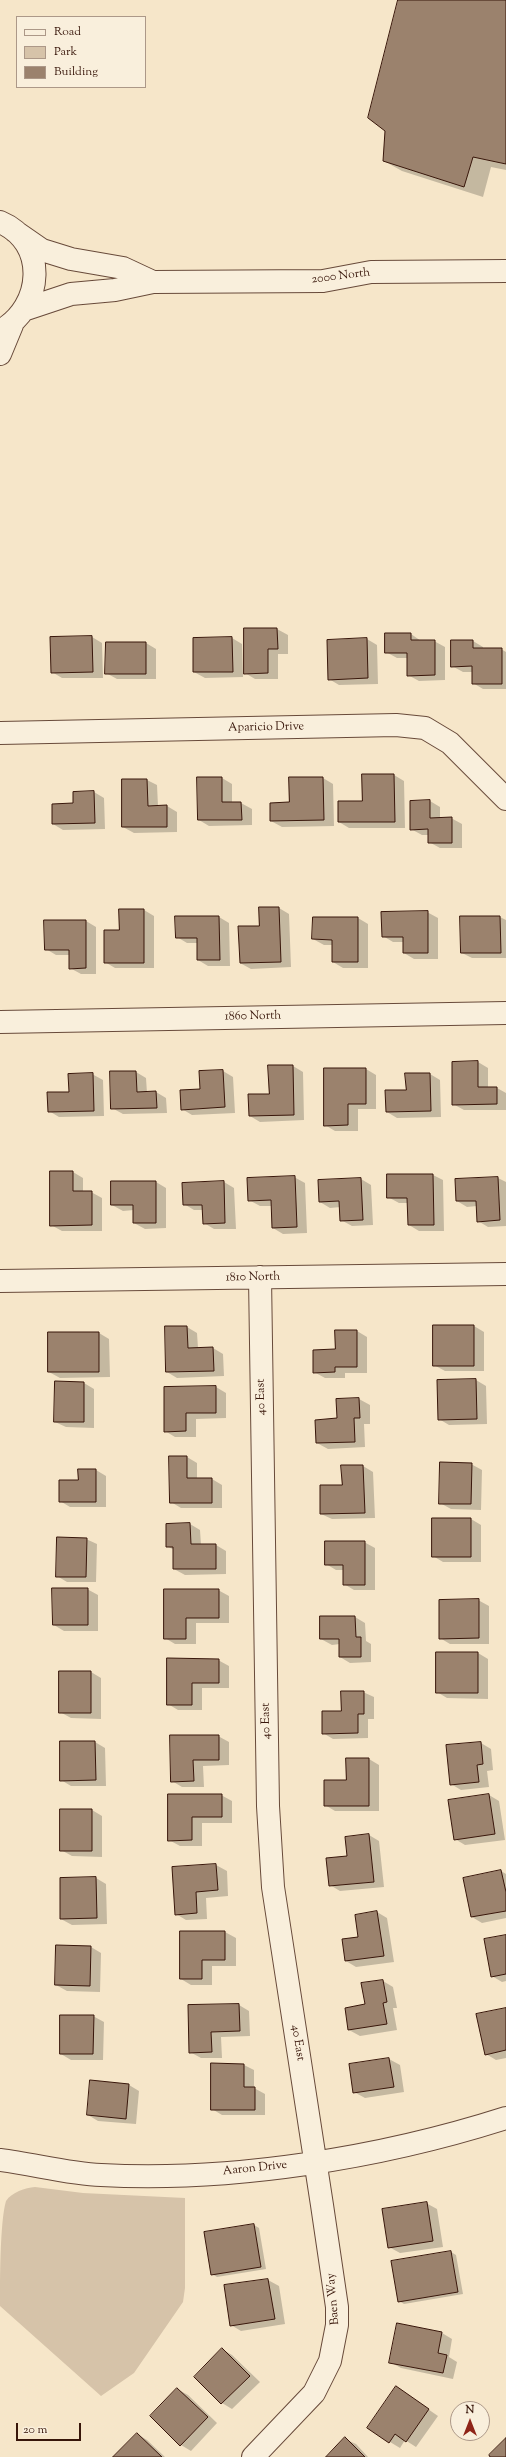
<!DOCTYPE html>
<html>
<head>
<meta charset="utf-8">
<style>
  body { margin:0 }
  #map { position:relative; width:506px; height:2457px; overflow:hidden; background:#f6e6c9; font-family:"Sorts Mill Goudy",serif }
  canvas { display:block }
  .legend { position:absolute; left:16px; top:16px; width:130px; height:72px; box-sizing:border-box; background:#f9efdc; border:1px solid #ac9888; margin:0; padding:5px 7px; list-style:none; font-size:12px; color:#38160a }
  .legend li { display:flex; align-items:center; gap:8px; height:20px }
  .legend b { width:20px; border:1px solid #ac9888 }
  .north { position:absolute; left:450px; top:2401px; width:40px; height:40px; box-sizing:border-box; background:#f9efdc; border:1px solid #ac9888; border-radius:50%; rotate:0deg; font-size:11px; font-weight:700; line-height:16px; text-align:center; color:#38160a }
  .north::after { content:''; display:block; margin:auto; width:14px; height:18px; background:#8f2418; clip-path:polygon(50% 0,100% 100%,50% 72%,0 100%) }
  .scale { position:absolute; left:16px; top:2423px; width:65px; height:18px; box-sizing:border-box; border:2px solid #38160a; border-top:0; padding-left:5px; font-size:12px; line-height:14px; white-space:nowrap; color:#38160a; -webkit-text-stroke:3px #f9efdc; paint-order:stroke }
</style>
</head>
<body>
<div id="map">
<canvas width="506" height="2457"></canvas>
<ul class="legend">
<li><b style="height:5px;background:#f9efdc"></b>Road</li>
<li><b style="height:11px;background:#d6c3a9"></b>Park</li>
<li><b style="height:11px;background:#9b826d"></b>Building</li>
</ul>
<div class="north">N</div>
<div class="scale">20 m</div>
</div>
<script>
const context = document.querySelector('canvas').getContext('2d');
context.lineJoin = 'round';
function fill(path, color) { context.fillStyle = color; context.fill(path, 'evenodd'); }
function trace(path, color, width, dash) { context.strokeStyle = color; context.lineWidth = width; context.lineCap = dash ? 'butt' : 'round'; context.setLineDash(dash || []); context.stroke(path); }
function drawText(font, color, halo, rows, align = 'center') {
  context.font = font + ' "Sorts Mill Goudy",serif'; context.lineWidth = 3; context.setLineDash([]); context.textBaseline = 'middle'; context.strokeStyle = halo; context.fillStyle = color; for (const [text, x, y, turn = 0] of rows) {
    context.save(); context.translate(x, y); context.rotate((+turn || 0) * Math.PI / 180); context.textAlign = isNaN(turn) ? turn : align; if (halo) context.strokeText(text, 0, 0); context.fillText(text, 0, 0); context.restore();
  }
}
fill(new Path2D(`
  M35 2187 83 2193 185 2198V2288L183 2302 134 2373 101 2396 0 2306C0 2281 0 2221 6 2201 12 2192 25 2188 35 2187Z`), '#d6c3a9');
fill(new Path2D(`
  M399 0H506V170L491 167 483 197 402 171 384 161Z
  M245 629H277L288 635V654H278V679H255L245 673Z
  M411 634 421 641H434L445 647V680L419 681 408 675V658H397L386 652Z
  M92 637 102 643 103 678H62L52 672Z
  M232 638 242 644 243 677 205 678 194 672Z
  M367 639 377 645 378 684 339 685 329 679Z
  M473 641 483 647V649H501L506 652V689H483L473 683V672H463L452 666Z
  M146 643 156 649V679H117L106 673Z
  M363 775H394L404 781 405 828H349L339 822 363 802Z
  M222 778 232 784V803H241L252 809V825L209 826 199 820Z
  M323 778 333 784 334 826 282 827 271 821Z
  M123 780H147L157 785 158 806H167L177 812V832L134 833 123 827Z
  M94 792 104 798 105 829 63 830 53 824 74 804Z
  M430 801 440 807V819L451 818 462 824V848H440L429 842V835H422L411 829Z
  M260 908H279L289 914 291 967 251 969 240 963 260 927Z
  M144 910 154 916V968H115L105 962 120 931Z
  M427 912 438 918V959H414L404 953V942H393L383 936Z
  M219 917 229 923 230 966H208L198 960V943H187L177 937Z
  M461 917H500L506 920V958H472L462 953Z
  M314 918H358L368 924V968H343L333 962V945H324L313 939Z
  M86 921 96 927V974H81L70 968V955H56L46 949Z
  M478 1062 488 1068V1088H497L506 1093V1110H464L453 1104Z
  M293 1066 303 1072 304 1120 260 1122 250 1116Z
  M366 1069 376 1075V1109H358V1131H335L325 1125Z
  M223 1071 233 1077 235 1113 192 1115 182 1109Z
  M112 1072H136L146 1078 147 1093 156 1092 166 1098 167 1113 123 1114 112 1108Z
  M92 1074 103 1080 104 1116 59 1117 49 1111Z
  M430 1074 440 1080 441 1117 397 1118 387 1112 407 1091Z
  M51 1172H73L83 1178V1192H91L102 1198V1231H62L51 1225Z
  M433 1175 443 1180 444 1231H419L409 1225 408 1203H399L388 1197Z
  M294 1177 305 1183 307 1233 283 1234 273 1228 272 1206H260L249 1200Z
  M498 1178 506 1182V1226L488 1227 478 1221 477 1206 467 1207 457 1201Z
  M361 1179 371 1185 373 1225 352 1226 341 1220V1207L330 1208 320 1202 319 1181Z
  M156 1182 166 1188V1228L145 1229 134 1223V1210L123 1211 112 1205Z
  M224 1182 234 1188 236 1229H214L204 1223 203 1210H194L184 1204Z
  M474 1326 484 1332V1371H445L434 1365Z
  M187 1327 197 1333 198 1348H213L223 1354 224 1376 177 1378 167 1372Z
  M357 1331 367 1337V1373H345V1378H325L314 1372Z
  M99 1333 109 1339 110 1377 60 1378 49 1372Z
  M476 1380 486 1386 487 1424 449 1425 439 1419Z
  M56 1382 84 1383 94 1389V1428L66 1427 55 1422Z
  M216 1387 226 1393V1418L196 1419V1437H175L165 1431V1388Z
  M359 1399 370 1405V1424H364L365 1447 328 1449 317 1443 338 1419 337 1400Z
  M187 1457 197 1463V1479H212L222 1485V1508H181L171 1502Z
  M471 1464 482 1470 481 1510 451 1509 440 1503Z
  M342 1466H363L373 1472 375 1518 332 1519 321 1514 343 1485Z
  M96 1470 106 1476V1507H70L60 1501 79 1481Z
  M471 1519 481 1525V1562H443L433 1556Z
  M190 1524 200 1530 201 1545H216L226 1551V1574L185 1575 174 1569V1550L167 1546Z
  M86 1539 97 1544 96 1582H67L57 1576Z
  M364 1542 375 1548V1590H354L344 1584V1570H336L326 1564Z
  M87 1589 98 1595V1631H64L54 1625Z
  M165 1590H218L229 1596V1623H196V1644H175L165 1638Z
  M478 1600 489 1606V1644H450L440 1638Z
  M355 1617 365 1623 366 1641 371 1644V1662L350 1663 340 1657V1644L332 1645 321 1639Z
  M437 1653H478L488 1659V1699L447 1698 437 1692Z
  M168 1659 218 1660 229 1666V1688H202V1710H178L168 1704Z
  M91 1672 101 1678V1719L71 1718 60 1712Z
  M363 1692 374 1697V1719H368V1738L333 1739 323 1733Z
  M171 1736H218L229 1742V1765L203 1766 204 1787H182L172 1781Z
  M95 1742 105 1748 106 1786H71L61 1780Z
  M481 1743 491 1749 493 1770 487 1771 489 1787 461 1790 451 1784Z
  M369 1759 379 1765V1811H335L325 1805Z
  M169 1795H221L232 1801V1823H202V1846H180L169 1840Z
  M489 1795 499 1801 505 1840 465 1845 455 1839 449 1801Z
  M92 1810 102 1816V1857L72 1856 61 1850Z
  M369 1835 379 1841 384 1887 340 1891 330 1885 348 1857 347 1838Z
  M216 1865 227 1871 228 1896 206 1898 207 1919 186 1920 176 1914 173 1868Z
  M501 1871 506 1874V1918L482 1923 472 1917 464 1879Z
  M96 1878 106 1884 107 1924 72 1925 61 1919Z
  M377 1912 387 1918 394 1962 356 1967 346 1961Z
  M181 1932H225L236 1938V1966H212V1985H191L181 1979Z
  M506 1936V1981L502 1982 492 1976Z
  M91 1947 101 1953 100 1992 67 1991 56 1985Z
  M383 1981 393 1987 397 2008H393L397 2030 360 2036 349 2030Z
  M239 2005 249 2011 250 2036 221 2037 222 2058H201L190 2052 189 2006Z
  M506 2009V2058L496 2060 486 2054Z
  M93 2016 104 2022 103 2060H71L61 2054Z
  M389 2059 400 2065 404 2092 365 2098 354 2092 350 2065Z
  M244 2065 254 2070V2088L265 2094V2115H222L212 2109Z
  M91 2081 129 2085 139 2091 136 2124 98 2121 88 2115Z
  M426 2203 437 2209 443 2247 400 2253 389 2247Z
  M254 2225 259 2228 266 2269 217 2277 212 2274 205 2233Z
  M451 2252 456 2255 463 2294 404 2304 399 2301 392 2262Z
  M268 2280 279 2286 285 2324 241 2331 231 2325 225 2286Z
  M398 2324 442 2333 452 2339 449 2357 457 2362 453 2379 401 2368 390 2362Z
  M222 2349 232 2355 260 2382 232 2409 222 2403 195 2377Z
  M177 2389 188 2395 217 2423 191 2451 181 2445Z
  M406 2394 438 2416 416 2447 405 2440 400 2448 390 2442Z
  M137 2434 147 2440 165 2457H115Z
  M345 2439 356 2444 368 2457H327Z`), '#0003');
const building = new Path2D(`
  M398 0H506V164L473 157 464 187 383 161 385 131 368 118Z
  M244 628H277L278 649H268V673L244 674Z
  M385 633H411V640H435V675L407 676V653H385Z
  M92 636 93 672 51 673 50 637Z
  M232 637 233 672H193V638Z
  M367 638 368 678 328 680 327 640Z
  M451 640H473V648H502V684H472V666L451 667Z
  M106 642H146V674H105Z
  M362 774H394L395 822H338V801H362Z
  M197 777H222V802H241L242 820H198Z
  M289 777H323L324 820 270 821V803L289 802Z
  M122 779H147L148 806 167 805V827H122Z
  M94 791 95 823 52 824V804L73 803V792Z
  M430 800V818L452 817V843H428V829L410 830V801Z
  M259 907H279L281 962 240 963 238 926H259Z
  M119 909H144V963H104V930H119Z
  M428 911V953H403V937H382L381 912Z
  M175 916H219L220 960H197V938H176Z
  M460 916H500L501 953H461Z
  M313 917H358V962H332V940L312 939Z
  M44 920H86V968L69 969V950H45Z
  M478 1061V1087H497V1104L452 1105V1062Z
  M268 1065H293L294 1115 249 1116 248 1094H269Z
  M324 1068H366V1104H348V1125L324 1126Z
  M223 1070 225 1107 181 1110 180 1090 200 1089 199 1071Z
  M110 1071H136L137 1092 156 1091 157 1108 111 1109Z
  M93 1073 94 1111 48 1112 47 1092H69L68 1074Z
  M405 1073H430L431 1111 386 1112 385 1090H406Z
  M50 1171H73V1191H92V1225L50 1226Z
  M387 1174H433L434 1225H408L407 1198H387Z
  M295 1176 297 1227 272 1228 271 1200 248 1201 247 1178Z
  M498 1177 500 1220 477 1222 476 1201H456L455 1179Z
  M361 1178 363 1220 340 1221 339 1201 319 1202 318 1180Z
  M111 1181H156V1223H133V1205H111Z
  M224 1181 225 1223 203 1224 202 1205H183L182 1183Z
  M433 1325H474V1366H433Z
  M165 1326H187L188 1348 213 1347 214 1371 166 1372Z
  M335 1330H357V1367H335V1372L313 1373V1350L335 1349Z
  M48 1332H99V1372H48Z
  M476 1379 477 1419 438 1420 437 1380Z
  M55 1381 84 1382V1422H54Z
  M216 1386V1413H186V1431L164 1432V1387Z
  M359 1398 360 1418H354L355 1442 316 1443 315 1420 337 1418 336 1399Z
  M169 1456H187V1478H212V1503H170Z
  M440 1462 472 1463 471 1504H439Z
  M341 1465H363L365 1513 320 1514V1485H342Z
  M78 1469H96V1502H59V1480H78Z
  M432 1518H471V1557H432Z
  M190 1523 191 1544H216V1569H173V1547H166V1524Z
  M57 1537 87 1538 86 1577H56Z
  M325 1541H365V1585H343V1565H325Z
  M52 1588H88V1625H53Z
  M164 1589H219V1618H186V1639H164Z
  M479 1599V1638L439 1639V1600Z
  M320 1616H355L356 1637H361V1657H339V1639H320Z
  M436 1652H478V1693H436Z
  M167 1658 219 1659V1683H192V1705H167Z
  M59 1671H91V1713H59Z
  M341 1691H364V1714H358V1733L322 1734V1711H341Z
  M170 1735H219V1760H193L194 1781 171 1782Z
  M60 1741H95L96 1780 60 1781Z
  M481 1742 483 1764 477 1765 479 1782 450 1785 446 1745Z
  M346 1758H369V1806H324V1780H346Z
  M168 1794H222V1817H192V1840L168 1841Z
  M489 1794 495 1834 454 1840 448 1800Z
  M60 1809H92V1851H60Z
  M369 1834 374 1882 329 1886 326 1858 347 1856 345 1837Z
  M216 1864 218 1890 196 1892 197 1913 175 1915 172 1867Z
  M501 1870 506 1892V1911L471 1917 463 1878Z
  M96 1877 97 1918 60 1919V1878Z
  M377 1911 384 1956 345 1961 342 1939 358 1937 355 1915Z
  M180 1931H225V1960H202V1979H180Z
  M506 1935V1974L491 1977 484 1939Z
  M56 1945 91 1946 90 1986 55 1985Z
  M383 1980 387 2002 383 2003 387 2024 348 2030 345 2008 365 2004 361 1983Z
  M239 2004 240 2031 211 2032 212 2052 189 2053 188 2005Z
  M506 2008V2050L485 2055 476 2014Z
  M60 2015H94L93 2054H60Z
  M389 2058 394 2087 353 2093 349 2064Z
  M211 2063 244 2064V2087H255V2110H211Z
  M90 2080 129 2084 126 2119 87 2115Z
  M427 2202 433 2241 388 2248 382 2209Z
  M254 2224 261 2267 211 2275 204 2232Z
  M451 2251 458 2292 398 2302 391 2261Z
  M268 2279 275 2319 230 2326 224 2285Z
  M397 2323 442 2332 438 2353 447 2355 443 2373 389 2363Z
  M222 2348 250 2376 221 2404 194 2377Z
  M396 2386 429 2409 406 2442 395 2434 389 2443 367 2428Z
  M177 2388 208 2417 180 2446 150 2416Z
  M137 2433 162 2457H113Z
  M345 2437 365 2457H326Z
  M506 2438V2457H490L489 2455Z`);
fill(building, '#9b826d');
trace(building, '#38160a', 1);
const minor = new Path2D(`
  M0 222C48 242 44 307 0 331
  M16 232 42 250 71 259 123 268 153 282
  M26 309 71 294 115 290 153 282 323 281 371 272 506 271
  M0 354 12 325
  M0 733 396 725 425 728 450 743 506 799
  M0 1022 506 1013
  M0 1281 506 1274
  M0 2160C33 2164 69 2174 101 2175 232 2182 381 2158 506 2118
  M253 2457 314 2393 330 2361 337 2325V2307L322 2205 273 1887 268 1806 260 1277`);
trace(minor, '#684a3a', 24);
trace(minor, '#f9efdc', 22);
drawText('12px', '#38160a', '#f9efdc', [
  ["2000 North",341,277,-7],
  ["Aparicio Drive",266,728,-1],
  ["1860 North",253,1017,-1],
  ["1810 North",253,1278,-1],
  ["40 East",262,1397,-91],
  ["40 East",267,1721,-91],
  ["40 East",297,2043,81],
  ["Aaron Drive",255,2169,-6],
  ["Baen Way",334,2299,-95]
]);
</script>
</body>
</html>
